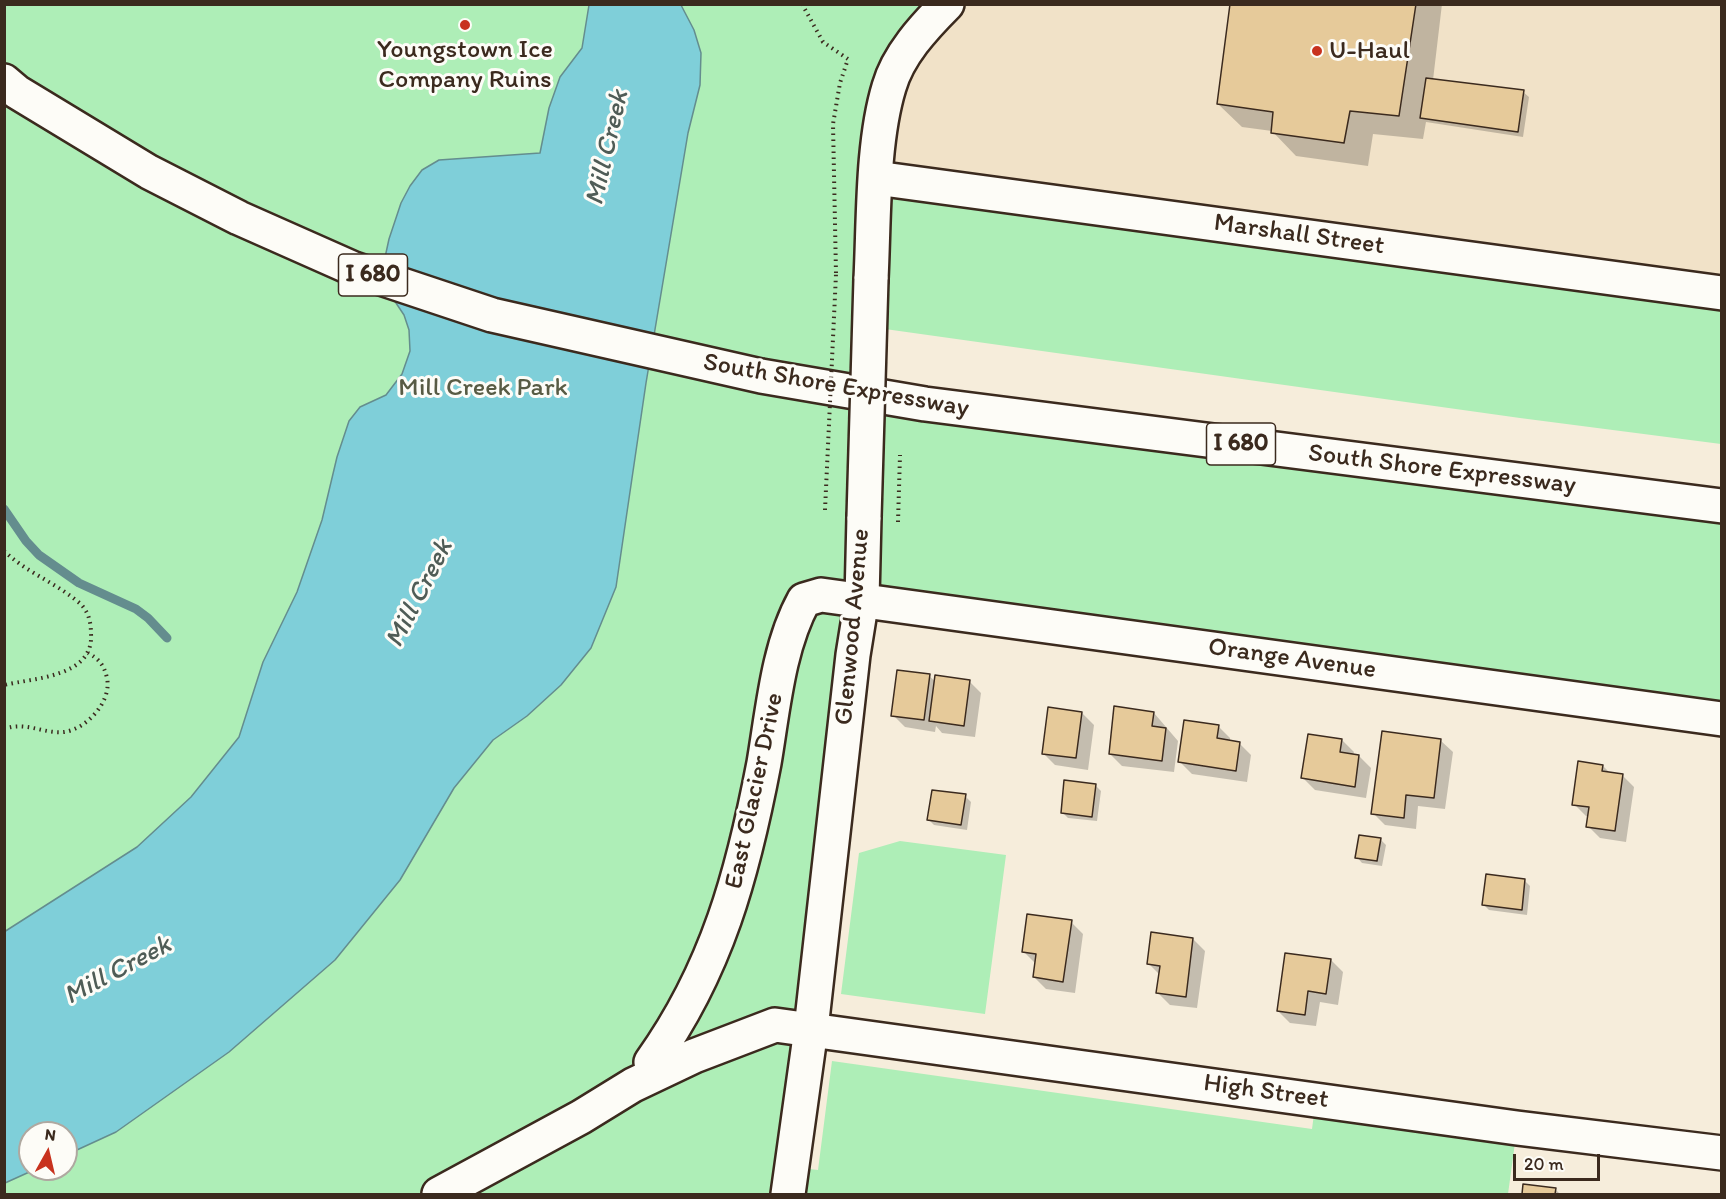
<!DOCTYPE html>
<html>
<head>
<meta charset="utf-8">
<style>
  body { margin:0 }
  #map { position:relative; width:1726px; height:1199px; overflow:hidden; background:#f6eddb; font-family:Itim,sans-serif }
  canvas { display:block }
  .frame { position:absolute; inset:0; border:6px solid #3b2a1e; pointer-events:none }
  .north { position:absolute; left:18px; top:1121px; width:60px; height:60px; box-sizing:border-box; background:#fdfcf7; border:2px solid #afa8a0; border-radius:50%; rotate:8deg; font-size:16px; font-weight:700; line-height:24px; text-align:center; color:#3b2a1e }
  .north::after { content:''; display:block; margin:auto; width:21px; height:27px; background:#c8321e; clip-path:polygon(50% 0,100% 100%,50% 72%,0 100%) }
  .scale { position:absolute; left:1513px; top:1154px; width:87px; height:27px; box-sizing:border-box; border:3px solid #3b2a1e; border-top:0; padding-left:8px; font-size:18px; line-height:21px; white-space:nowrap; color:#3b2a1e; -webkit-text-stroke:4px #fdfcf7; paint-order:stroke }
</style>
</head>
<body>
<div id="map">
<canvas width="1726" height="1199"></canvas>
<div class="frame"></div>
<div class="north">N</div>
<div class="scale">20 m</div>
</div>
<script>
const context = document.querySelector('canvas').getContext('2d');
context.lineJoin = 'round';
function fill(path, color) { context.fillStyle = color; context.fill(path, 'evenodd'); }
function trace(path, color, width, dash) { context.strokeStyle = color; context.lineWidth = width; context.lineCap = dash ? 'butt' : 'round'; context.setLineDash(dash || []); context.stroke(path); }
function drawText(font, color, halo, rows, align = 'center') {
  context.font = font + ' Itim,sans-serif'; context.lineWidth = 6; context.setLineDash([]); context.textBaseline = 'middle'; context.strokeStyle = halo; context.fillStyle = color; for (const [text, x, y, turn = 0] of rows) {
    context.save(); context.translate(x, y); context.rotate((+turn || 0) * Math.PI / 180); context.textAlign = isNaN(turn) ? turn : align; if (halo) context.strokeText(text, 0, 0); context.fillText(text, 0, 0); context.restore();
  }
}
fill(new Path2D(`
  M947 5H1721V293L876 178 879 131Z`), '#f1e2c8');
fill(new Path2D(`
  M5 5H947L921 33 876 177 1721 293V444L1520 418 885 329 867 394 1721 506V719L862 599 792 1167 818 1170 832 1061 1312 1129 1316 1099 1517 1128 1508 1194H5ZM30 1133H66V1169H30Z
  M900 841 1006 855 985 1014 841 994 859 853Z`), '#aeeeb7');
const water = new Path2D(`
  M589 5H681L694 30 701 53 700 85 688 133 646 383 616 587 591 648 561 685 527 716 493 740 454 788 400 880 335 960 229 1052 116 1132 66 1155V1133H30V1169H36L5 1183 4 932 137 847 191 797 239 737 263 662 297 592 322 520 337 457 349 421 360 407 386 395 402 374 410 351 409 330 404 315 386 288 384 262 389 239 401 203 410 186 422 170 439 160 540 153 549 108 560 77 582 48Z`);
fill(water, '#7fcfd9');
trace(water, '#648d8e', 1.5);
fill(new Path2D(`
  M1229 4H1442L1433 80 1523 92 1529 97 1523 137 1426 122 1423 139 1373 134 1368 166 1296 156 1272 131 1242 127 1218 104 1231 6Z
  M929 676 936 682 969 681 981 693 975 737 942 733 936 726 935 732 905 727 893 715Z
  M1082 713 1094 725 1088 770 1055 765 1043 753Z
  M1154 713 1178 741 1174 772 1122 766 1110 754Z
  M1218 726 1230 738V742L1239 743 1251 755 1247 782 1192 774 1180 762Z
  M1342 740 1354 752 1353 755 1359 756 1371 768 1366 798 1315 790 1303 778Z
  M1440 740 1453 752 1445 809 1418 806 1416 829 1385 825 1373 813Z
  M1603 766 1611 774 1622 775 1634 787 1626 842 1600 838 1588 826 1589 817 1586 816 1574 804Z
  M1095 785 1101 791 1097 821 1068 818 1062 812Z
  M965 796 971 802 967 830 934 825 929 820Z
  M1380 839 1386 845 1382 866 1362 863 1357 857Z
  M1524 880 1530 886 1527 915 1489 910 1483 904Z
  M1071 922 1083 934 1075 993 1046 989 1034 977 1036 964 1023 951Z
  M1193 939 1205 951 1197 1008 1170 1005 1158 993 1160 975 1149 964Z
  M1331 960 1343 972 1338 1005 1320 1002 1316 1026 1290 1023 1278 1011Z
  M1525 1186 1555 1189 1560 1194H1524Z`), '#0003');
trace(new Path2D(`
  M4 509 26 541 39 555 79 583 136 609 148 618 167 638`), '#648d8e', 9);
const building = new Path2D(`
  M1230 4H1416L1399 116 1350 111 1344 143 1271 133 1273 112 1217 104Z
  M1426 78 1524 90 1518 132 1420 118Z
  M897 670 930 674 924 720 891 716Z
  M935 675 970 680 964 726 929 721Z
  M1114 706 1154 712 1152 726 1166 728 1162 761 1109 754Z
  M1048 707 1082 712 1076 758 1042 754Z
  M1184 720 1219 725 1217 738 1240 742 1236 771 1178 762Z
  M1382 731 1441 739 1434 798 1406 795 1404 818 1371 814Z
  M1308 734 1342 739 1340 752 1359 755 1355 787 1301 778Z
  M1578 761 1603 765 1602 771 1623 774 1615 831 1586 827 1589 807 1572 805Z
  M1064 780 1096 784 1092 817 1061 813Z
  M932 790 966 794 961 825 927 820Z
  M1359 835 1381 838 1377 861 1355 858Z
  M1486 874 1525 879 1522 910 1482 905Z
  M1027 914 1072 920 1063 982 1033 977 1036 954 1022 952Z
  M1151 932 1193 938 1186 997 1156 993 1160 966 1147 964Z
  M1285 953 1331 959 1326 994 1308 991 1305 1015 1277 1011Z
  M1523 1184 1556 1188 1555 1194H1522Z`);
fill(building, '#e6ca9a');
trace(building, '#3b2a1e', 1.5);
const minor = new Path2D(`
  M876 178 1722 293
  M651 1062C717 970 743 873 764 763 773 710 778 647 804 600L821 595 1722 719
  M439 1194 581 1117 633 1085 694 1056 775 1025 1517 1128 1722 1153`);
const major = new Path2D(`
  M871 279C874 220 872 143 889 87 898 55 924 27 947 4
  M788 1194 811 1029 853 655 862 599 864 517`);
const highway = new Path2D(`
  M4 81 17 92 149 172 239 218 354 269 492 315 761 376 925 404 1722 506`);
trace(minor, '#3b2a1e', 38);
trace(major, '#3b2a1e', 38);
trace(highway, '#3b2a1e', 38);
trace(new Path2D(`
  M802 4 823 42 848 59 840 83 833 124 836 274
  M4 551C26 572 54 582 77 601 88 609 91 621 91 634 94 677 34 678 4 685
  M4 729C26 721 43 734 64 732 87 729 112 701 107 678 104 665 99 659 88 653`), '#3b2a1e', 4, [1.5, 4.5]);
trace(minor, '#fdfcf7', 33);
trace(major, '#fdfcf7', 33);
trace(highway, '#fdfcf7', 33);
const majorBridge = new Path2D(`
  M864 517 871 279`);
trace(majorBridge, '#3b2a1e', 38, []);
trace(new Path2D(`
  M825 510 836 274
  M898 522 900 455`), '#3b2a1e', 4, [1.5, 4.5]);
trace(majorBridge, '#fdfcf7', 33);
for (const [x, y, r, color] of [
  [465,25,6,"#c8321e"],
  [1317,51,6,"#c8321e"]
]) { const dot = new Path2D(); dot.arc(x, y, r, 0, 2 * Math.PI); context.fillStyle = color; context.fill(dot); trace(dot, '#fdfcf7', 2); }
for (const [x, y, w] of [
  [373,275,69],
  [1241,444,69]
]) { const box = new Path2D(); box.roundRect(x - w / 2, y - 21, w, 42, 4.5); context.fillStyle = '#fdfcf7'; context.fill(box); trace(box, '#3b2a1e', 1.5); }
drawText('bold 24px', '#3b2a1e', null, [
  ["I 680",373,275],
  ["I 680",1241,444]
]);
drawText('26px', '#3b2a1e', '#fdfcf7', [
  ["Youngstown Ice",465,50],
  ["Company Ruins",465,80],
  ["U-Haul",1329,51,"left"]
]);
drawText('26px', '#3b2a1e', '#fdfcf7', [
  ["Marshall Street",1299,235,8],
  ["South Shore Expressway",836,386,10],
  ["South Shore Expressway",1442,470,7],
  ["Glenwood Avenue",853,627,-85],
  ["Orange Avenue",1292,659,8],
  ["East Glacier Drive",755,791,-78],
  ["High Street",1266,1092,8]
]);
drawText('26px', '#585b44', '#fdfcf7', [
  ["Mill Creek Park",483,388]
]);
drawText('italic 27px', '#4f5c56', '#fdfcf7', [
  ["Mill Creek",608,148,-77],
  ["Mill Creek",420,594,-63],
  ["Mill Creek",118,971,-28]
]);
</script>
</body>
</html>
